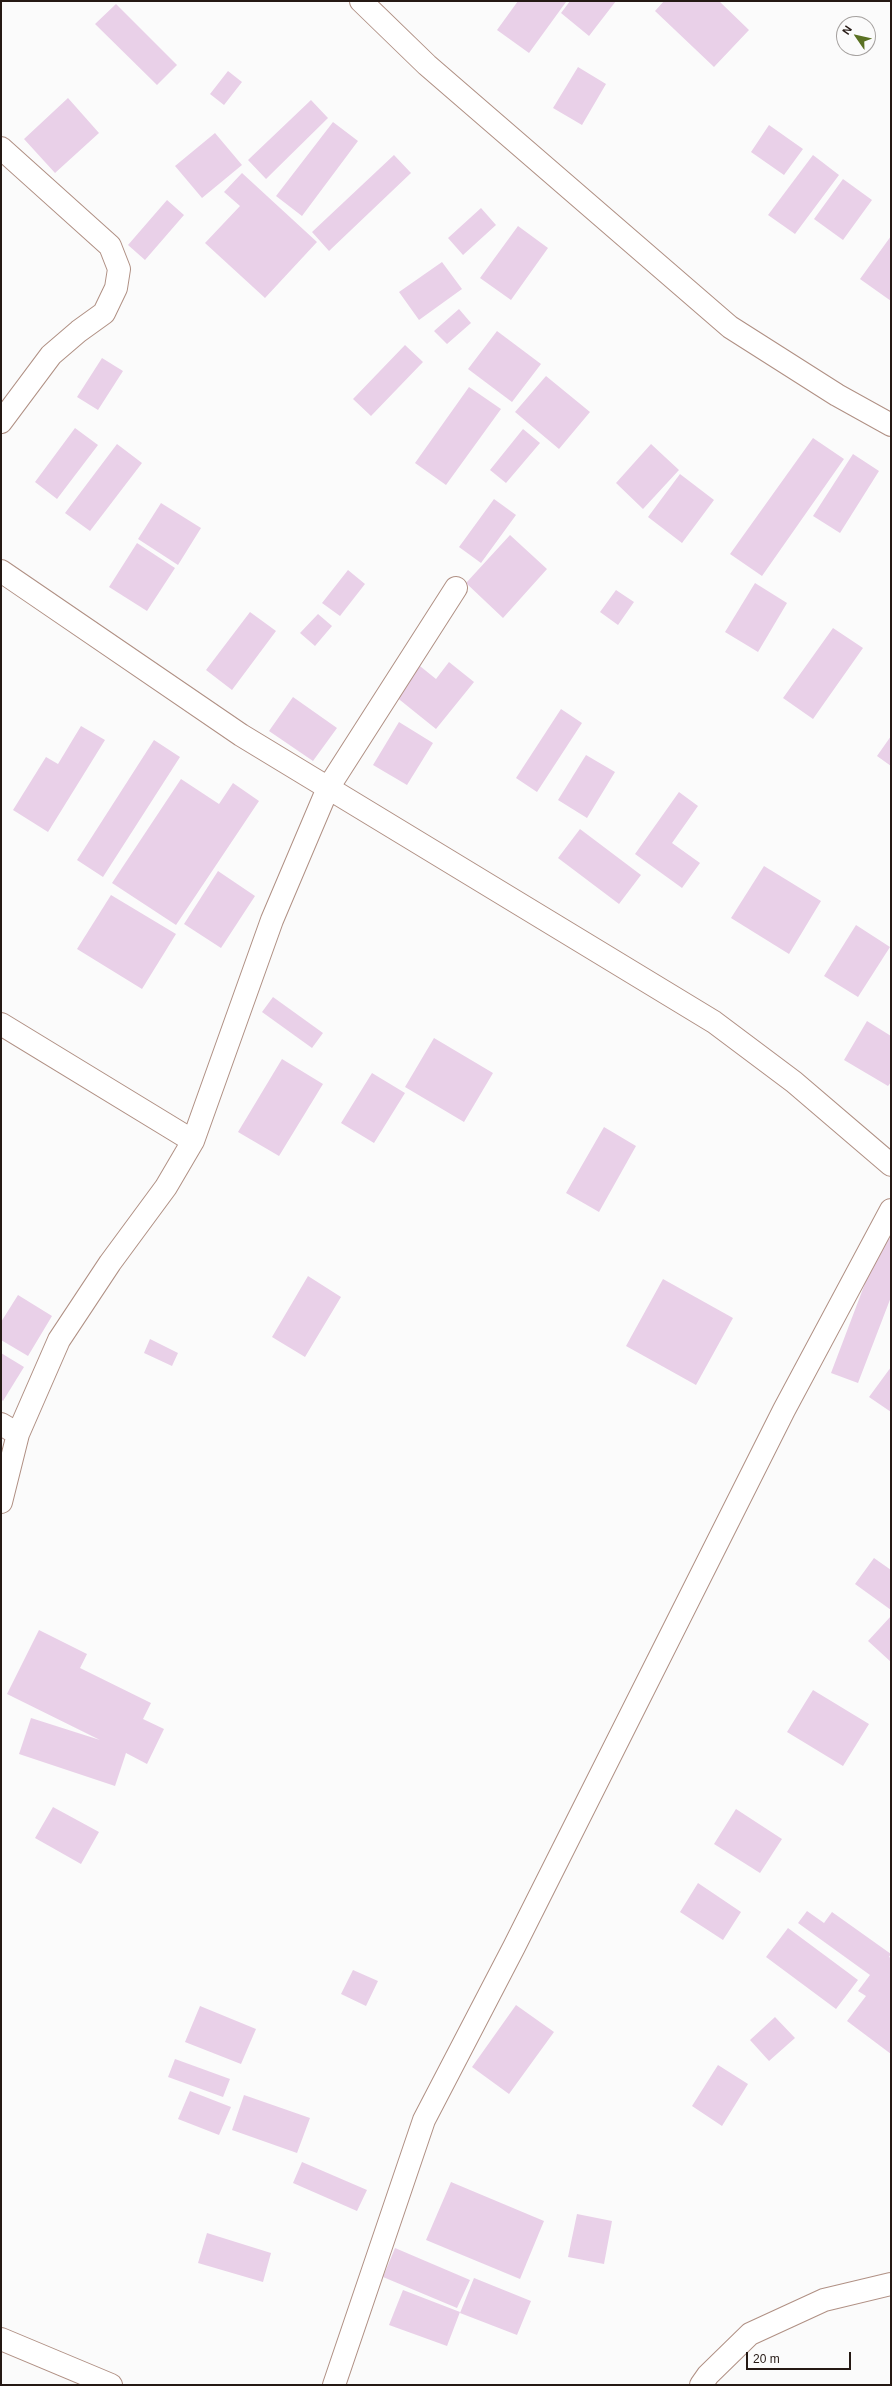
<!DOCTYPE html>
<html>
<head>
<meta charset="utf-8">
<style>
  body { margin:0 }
  #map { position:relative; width:892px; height:2386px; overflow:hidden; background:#fbfbfb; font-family:Helvetica,sans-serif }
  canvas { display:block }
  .frame { position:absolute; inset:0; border:2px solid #251914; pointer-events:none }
  .north { position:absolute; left:836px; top:16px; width:40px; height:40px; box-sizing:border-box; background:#fbfbfb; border:1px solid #a5a19f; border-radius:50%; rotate:304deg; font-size:11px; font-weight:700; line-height:16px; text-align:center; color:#251914 }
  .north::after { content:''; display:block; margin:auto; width:14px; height:18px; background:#5a7122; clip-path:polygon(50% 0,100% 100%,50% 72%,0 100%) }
  .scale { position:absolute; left:746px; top:2352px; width:105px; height:18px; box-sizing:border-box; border:2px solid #251914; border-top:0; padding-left:5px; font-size:12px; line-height:14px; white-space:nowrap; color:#251914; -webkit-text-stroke:3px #fbfbfb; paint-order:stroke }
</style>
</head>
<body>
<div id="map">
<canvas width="892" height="2386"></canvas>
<div class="frame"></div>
<div class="north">N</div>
<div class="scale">20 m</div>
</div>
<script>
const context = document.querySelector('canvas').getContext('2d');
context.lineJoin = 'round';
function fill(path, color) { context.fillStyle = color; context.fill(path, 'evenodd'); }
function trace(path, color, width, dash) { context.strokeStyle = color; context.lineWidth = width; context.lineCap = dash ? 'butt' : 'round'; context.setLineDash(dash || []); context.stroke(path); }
fill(new Path2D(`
  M518 1 566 2 529 53 497 30Z
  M570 1H616L589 36 561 13Z
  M664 1H719L749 30 714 67 655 11Z
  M116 4 177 65 157 85 95 24Z
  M578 67 606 84 582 125 553 108Z
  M228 71 242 82 224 105 210 94Z
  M68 98 99 133 55 173 24 139Z
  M311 100 328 118 266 179 248 160Z
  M333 122 358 141 302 216 276 196Z
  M769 125 803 149 784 175 751 152Z
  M215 133 242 165 202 198 175 166Z
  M394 155 411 173 329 251 312 232Z
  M813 155 839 175 795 234 768 215Z
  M242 173 317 242 265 298 205 243 240 206 224 192Z
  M843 179 872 200 843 240 814 219Z
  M167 200 184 215 145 260 128 245Z
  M481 208 496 225 463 255 448 238Z
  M518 226 548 248 511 300 480 278Z
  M891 236V301L860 279Z
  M442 262 462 289 419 320 399 292Z
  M459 309 471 323 447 344 434 331Z
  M497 331 541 364 512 402 468 369Z
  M405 345 423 362 371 416 353 399Z
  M102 358 123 371 98 410 77 397Z
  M546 376 590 412 559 449 515 412Z
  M469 387 501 409 446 485 415 463Z
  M75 428 98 445 57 499 35 482Z
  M523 429 540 443 506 483 490 470Z
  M813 438 844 459 762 576 730 554Z
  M117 444 142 463 90 531 65 513Z
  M651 444 679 470 643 509 616 483Z
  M853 454 879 471 840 533 813 516Z
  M680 474 714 500 682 543 648 517Z
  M494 499 516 515 481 563 459 547Z
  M161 503 201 528 178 565 138 539Z
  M510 535 547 569 503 618 466 583Z
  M137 543 175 568 147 611 109 587Z
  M348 570 365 584 340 616 322 603Z
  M755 583 787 603 758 652 725 632Z
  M616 590 634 602 618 625 600 612Z
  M250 612 276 631 232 690 206 670Z
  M318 614 332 626 315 646 300 633Z
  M833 628 863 648 813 719 783 698Z
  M410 658 436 679 449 662 474 682 436 729 385 688Z
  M293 697 337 728 313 761 269 731Z
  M561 709 582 723 537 792 516 778Z
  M399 722 433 743 407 785 373 765Z
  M81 726 105 740 48 832 13 810 46 757 58 764Z
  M891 736V766L877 756Z
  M154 740 180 757 103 877 77 860Z
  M586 755 615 772 587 818 558 800Z
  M181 779 219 804 233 783 259 801 176 925 112 883Z
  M679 792 698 806 672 843 700 863 682 888 635 854Z
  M580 829 641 875 619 904 558 858Z
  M764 866 821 901 789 954 731 918Z
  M218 871 255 896 221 948 184 924Z
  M111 895 176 934 142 989 77 949Z
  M856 925 890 947 858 997 824 976Z
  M273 997 323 1033 312 1048 262 1012Z
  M867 1021 891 1036V1082L888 1086 844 1060Z
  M434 1038 493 1073 464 1122 405 1087Z
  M282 1059 323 1084 279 1156 238 1132Z
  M372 1073 405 1093 374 1143 341 1123Z
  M604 1127 636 1146 599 1212 566 1193Z
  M883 1236 891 1239V1297L858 1383 831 1373Z
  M308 1276 341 1297 305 1357 272 1337Z
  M663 1279 733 1318 696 1385 626 1346Z
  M18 1295 52 1316 28 1356 1 1340V1322Z
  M150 1339 178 1353 172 1366 144 1353Z
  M1 1353 24 1367 3 1401 1 1399Z
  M891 1367V1412L869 1397Z
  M874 1558 891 1570V1610L855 1584Z
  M891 1616V1662L868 1641Z
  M39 1630 87 1654 80 1668 151 1703 143 1719 164 1729 147 1764 126 1753 115 1786 19 1754 31 1718 100 1740 7 1694Z
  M813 1690 869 1724 843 1766 787 1732Z
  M53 1807 99 1832 81 1864 35 1838Z
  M736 1809 782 1839 760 1873 714 1844Z
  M698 1883 741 1912 723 1940 680 1912Z
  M807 1911 824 1923 832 1912 891 1954 889 1957 891 1958V2054L847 2021 866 1996 858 1991 870 1975 798 1923Z
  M788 1928 858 1980 836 2009 766 1957Z
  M353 1970 378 1981 366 2006 341 1994Z
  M516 2005 554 2032 509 2094 472 2067Z
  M200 2006 256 2029 241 2064 185 2042Z
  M775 2017 795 2038 769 2061 750 2040Z
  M175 2059 230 2079 223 2097 168 2077Z
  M718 2065 748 2084 722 2126 692 2106Z
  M190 2091 231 2107 219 2135 178 2119Z
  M244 2095 310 2118 297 2153 232 2130Z
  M302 2162 367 2190 357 2211 293 2183Z
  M451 2182 544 2221 520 2279 426 2240Z
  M577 2214 612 2221 604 2264 568 2257Z
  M207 2233 271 2253 263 2282 198 2263Z
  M395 2248 470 2280 457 2308 383 2277Z
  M474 2278 531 2301 517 2335 460 2313Z
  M403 2290 460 2312 447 2346 389 2325Z`), '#e9d0e8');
const minor = new Path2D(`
  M361 1 427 65 730 327 837 395 891 425
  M1 148 110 246 119 269 116 288 104 313 79 331 51 355 1 422
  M1 571 241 735 714 1022 794 1082 891 1165
  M1 1024 193 1141
  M1 1424 18 1434
  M1 1502 18 1434 59 1340 110 1263 166 1187 193 1141 272 920 328 788 456 588
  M1 2339 111 2385
  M334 2385 424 2120 514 1947 784 1410 891 1210
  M701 2385 708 2375 750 2334 824 2300 891 2284`);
trace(minor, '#b09084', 24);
trace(minor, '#fff', 22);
</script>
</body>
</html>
